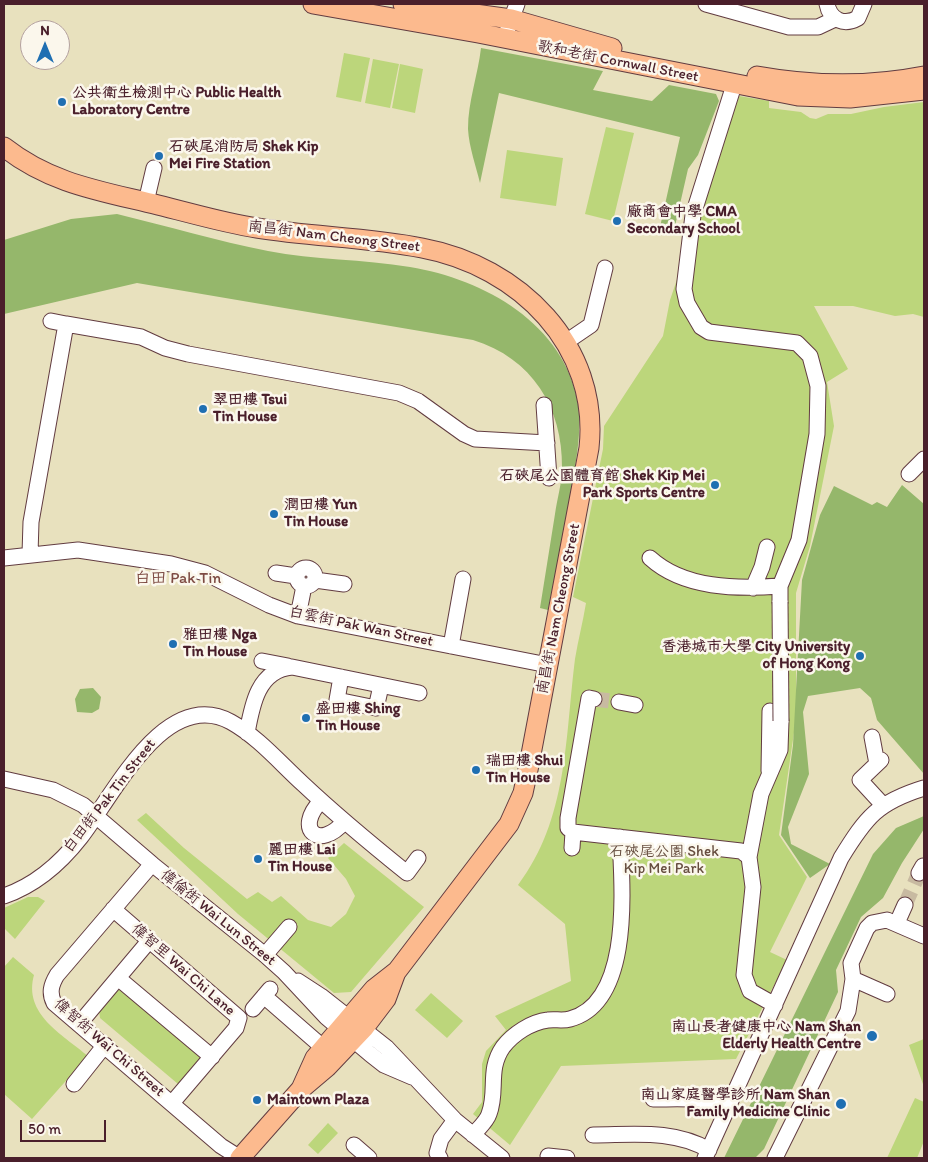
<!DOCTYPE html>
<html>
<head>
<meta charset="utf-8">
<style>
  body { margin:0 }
  #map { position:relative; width:928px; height:1162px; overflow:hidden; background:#e8e1be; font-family:Itim,sans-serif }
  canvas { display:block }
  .frame { position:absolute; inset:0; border:5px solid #4a1f2b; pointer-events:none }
  .north { position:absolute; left:20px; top:20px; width:50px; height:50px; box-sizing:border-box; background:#fbf7ec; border:1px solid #b4a19f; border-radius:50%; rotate:0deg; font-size:14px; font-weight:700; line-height:20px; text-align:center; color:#4a1f2b }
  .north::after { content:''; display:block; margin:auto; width:18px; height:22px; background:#1f6fb2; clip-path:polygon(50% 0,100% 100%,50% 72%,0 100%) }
  .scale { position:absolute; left:20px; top:1120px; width:86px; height:22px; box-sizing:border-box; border:2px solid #4a1f2b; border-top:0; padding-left:6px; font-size:15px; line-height:18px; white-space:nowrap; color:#4a1f2b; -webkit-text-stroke:4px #fbf7ec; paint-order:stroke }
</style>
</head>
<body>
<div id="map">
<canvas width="928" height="1162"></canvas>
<div class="frame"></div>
<div class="north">N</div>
<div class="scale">50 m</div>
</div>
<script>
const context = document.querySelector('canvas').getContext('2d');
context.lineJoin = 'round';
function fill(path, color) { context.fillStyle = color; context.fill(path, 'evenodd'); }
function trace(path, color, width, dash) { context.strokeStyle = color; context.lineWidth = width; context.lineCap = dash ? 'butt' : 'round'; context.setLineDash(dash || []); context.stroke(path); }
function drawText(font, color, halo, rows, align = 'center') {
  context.font = font + ' Itim,"LXGW WenKai TC",sans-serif'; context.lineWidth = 5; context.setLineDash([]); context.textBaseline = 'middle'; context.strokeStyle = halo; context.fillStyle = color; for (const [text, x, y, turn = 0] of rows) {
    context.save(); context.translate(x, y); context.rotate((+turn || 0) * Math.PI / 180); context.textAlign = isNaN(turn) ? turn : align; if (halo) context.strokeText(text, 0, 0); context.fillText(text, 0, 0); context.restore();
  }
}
fill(new Path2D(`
  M344 53 370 58 361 102 336 97Z
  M373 59 399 64 390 108 365 103Z
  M400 64 423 69 415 113 392 108Z
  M739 96 769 101V108L801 112 810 118 816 119 828 114H851L884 107 924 102V317L913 314 895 316 853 306H814L848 369 827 382 834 426 810 546 796 593V719L779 835 807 877 770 952 787 960 736 1059 561 1066 510 1145 473 1114 482 1102V1064L486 1051 506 1030 495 1016 571 981 565 924 518 885C568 819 565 738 575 659 578 640 583 622 586 603L573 597 603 449 604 426 663 336 670 300Z
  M606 127 634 133 613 221 585 214Z
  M507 150 563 158 556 206 500 198Z
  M146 813 184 848 247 899 258 892 272 902 281 896 308 920 331 927 346 914 355 896 346 879 328 858 344 843 424 907 351 992 334 993 238 914 137 820Z
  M28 897H38L45 901 15 939 4 928V908Z
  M13 957 34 975C23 1014 62 1034 88 1056L32 1119 4 1094V967Z
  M121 984 204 1053 178 1084 100 1018 99 1011Z
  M431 993 463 1021 447 1038 415 1010Z
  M924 1039V1087L909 1045Z
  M915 1098 924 1102V1141L917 1158H887Z
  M328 1123 338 1133 318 1154 308 1145Z`), '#bcd67b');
fill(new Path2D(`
  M481 48 603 71 593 90 652 101 669 85 716 94 719 101 698 155 688 169 675 226 660 227 680 137 499 93 480 183C476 166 469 147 468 129 468 101 478 75 481 48Z
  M117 214C167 226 217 241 268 251 314 260 363 259 410 267 484 279 565 324 578 404 582 432 576 459 572 487 565 528 556 569 548 610L540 608C545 577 550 545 555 514 557 499 562 483 562 468 563 408 532 358 473 340L137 283 4 314V240L71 219Z
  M902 485 924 504V774L877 720 871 698 860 688 808 696 803 712 809 774 788 827 791 844 830 864 810 878 781 835 793 745 802 580 820 515 834 486 872 505 877 502 887 507Z
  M93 688 101 697 99 709 92 713 77 712 75 699 80 689Z
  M924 816V829L902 863 883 898 861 917 836 970 838 992 764 1149 755 1158H724L873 854 896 828Z`), '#95b76b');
trace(new Path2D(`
  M594 699 619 702
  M905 905 919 873`), '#c8baa1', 15, [15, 8]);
const minor = new Path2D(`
  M706 4 789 27H818L835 19
  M827 4C830 20 844 26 858 18L864 4
  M508 28 517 4
  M734 85 693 215 684 289 687 303 701 327 709 332 797 343 810 356 818 386 817 434 799 540 780 586V602
  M146 202 154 168
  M51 321 66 324
  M566 342 591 325 605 268
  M544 405 549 478
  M909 474 924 459
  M30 554 31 522 66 324 141 337 165 348 188 354 399 393 418 401 464 434 475 439 547 443
  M4 558 78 550 171 564 205 573 269 605 298 616 548 665
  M650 558C684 589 737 589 780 586
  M297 577a9 9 0 1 1 18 0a9 9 0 1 1-18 0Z
  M276 573 296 576
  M315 580 344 584
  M753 588 762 567 767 547
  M298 616 304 586
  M451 646 463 579
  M262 661 288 666
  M341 677 337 700 376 708 381 686
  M619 702 635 705
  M247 733C252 705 258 670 292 667L419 693
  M872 737 877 764
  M881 760 860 780 883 805
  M769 771 770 711
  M4 779 53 790 83 805 152 864 265 955 284 972 326 1017 370 1054 384 1065 412 1077
  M321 801C294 829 319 851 344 822
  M573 832 568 828V818L589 698 594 699
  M572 848 573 832 741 851 749 857
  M152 864 57 975C51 985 49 993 54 1003L221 1146 240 1158
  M919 873 923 866
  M4 896C36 885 60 864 81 837 113 796 165 686 231 722 258 737 281 764 303 784 336 815 371 844 407 873L418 858
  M113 909 239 1018 236 1028 172 1103
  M897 923 905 905
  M265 955 289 927
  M118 978 212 1057
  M853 979 887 994
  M298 981 321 996 387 1048 455 1120 502 1158
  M264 996 319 1044
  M775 1005 750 991 744 975 753 887 749 857 761 794 780 750 781 721
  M253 1009 270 989
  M80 1023 149 941
  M74 1084 105 1045
  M653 1099C679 1099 705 1097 730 1105
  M473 1135C478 1129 487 1121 489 1114 498 1091 487 1070 503 1047 513 1034 531 1022 548 1020 555 1019 563 1021 570 1019 633 1002 622 886 620 837
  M593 1135C633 1135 673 1129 709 1150
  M354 1145 369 1158
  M548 1156 567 1158
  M440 1158 437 1153 441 1139 455 1120
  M705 1158 841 858C866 817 878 802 924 788
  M775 1158 848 1011 853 979 851 963 867 928 872 923 887 920 924 936`);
const major = new Path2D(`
  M313 4 478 33 798 96 850 98 924 90
  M403 4 511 19 612 48
  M757 76C813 86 868 87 924 76
  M4 147C51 184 101 191 158 205 191 213 224 223 257 228 312 237 368 237 422 248 519 266 600 346 589 448L529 765 523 793 509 824 397 971 374 989 315 1058 301 1089
  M240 1158 301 1089 327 1067 364 1028 386 999 396 972`);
trace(minor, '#623c41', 17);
trace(major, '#623c41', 21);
trace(minor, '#fff', 15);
trace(major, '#fcba8e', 19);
const minorBridge = new Path2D(`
  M780 602 781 721`);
trace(minorBridge, '#623c41', 17, []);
trace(minorBridge, '#fff', 15);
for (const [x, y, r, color] of [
  [62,102,5,"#1f6fb2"],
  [159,156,5,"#1f6fb2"],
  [617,221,5,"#1f6fb2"],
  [203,409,5,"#1f6fb2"],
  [715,485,5,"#1f6fb2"],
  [274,514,5,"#1f6fb2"],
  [173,644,5,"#1f6fb2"],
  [860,656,5,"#1f6fb2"],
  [306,718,5,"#1f6fb2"],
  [476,770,5,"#1f6fb2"],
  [258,859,5,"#1f6fb2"],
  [872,1036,6,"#1f6fb2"],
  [257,1100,5,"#1f6fb2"],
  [841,1104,6,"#1f6fb2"]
]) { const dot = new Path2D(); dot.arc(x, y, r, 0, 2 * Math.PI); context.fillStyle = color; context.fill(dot); trace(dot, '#fbf7ec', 2); }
drawText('15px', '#4a1f2b', '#fbf7ec', [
  ["歌和老街 Cornwall Street",618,62,11],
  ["南昌街 Nam Cheong Street",334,237,7],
  ["南昌街 Nam Cheong Street",559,609,-79],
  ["白雲街 Pak Wan Street",361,627,12],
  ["白田街 Pak Tin Street",110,796,-52],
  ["偉倫街 Wai Lun Street",218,918,39],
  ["偉智里 Wai Chi Lane",183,970,41],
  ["偉智街 Wai Chi Street",109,1048,41]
]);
drawText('bold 15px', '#4a1f2b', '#fbf7ec', [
  ["公共衛生檢測中心 Public Health",72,93],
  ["Laboratory Centre",72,110],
  ["石硤尾消防局 Shek Kip",169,147],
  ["Mei Fire Station",169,164],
  ["廠商會中學 CMA",627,212],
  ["Secondary School",627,229],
  ["翠田樓 Tsui",213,400],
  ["Tin House",213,417],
  ["石硤尾公園體育館 Shek Kip Mei",705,476,"right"],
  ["Park Sports Centre",705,493,"right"],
  ["潤田樓 Yun",284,505],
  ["Tin House",284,522],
  ["雅田樓 Nga",183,635],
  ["Tin House",183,652],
  ["香港城市大學 City University",850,647,"right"],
  ["of Hong Kong",850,664,"right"],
  ["盛田樓 Shing",316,709],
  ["Tin House",316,726],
  ["瑞田樓 Shui",486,761],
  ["Tin House",486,778],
  ["麗田樓 Lai",268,850],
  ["Tin House",268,867],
  ["南山長者健康中心 Nam Shan",861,1027,"right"],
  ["Elderly Health Centre",861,1044,"right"],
  ["南山家庭醫學診所 Nam Shan",830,1095,"right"],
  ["Family Medicine Clinic",830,1112,"right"],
  ["Maintown Plaza",267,1100]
], 'left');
drawText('15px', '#664d3f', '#fbf7ec', [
  ["石硤尾公園 Shek",664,852],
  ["Kip Mei Park",664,869]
]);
drawText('16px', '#7d4a42', '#fbf7ec', [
  ["白田 Pak Tin",178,579]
]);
</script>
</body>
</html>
